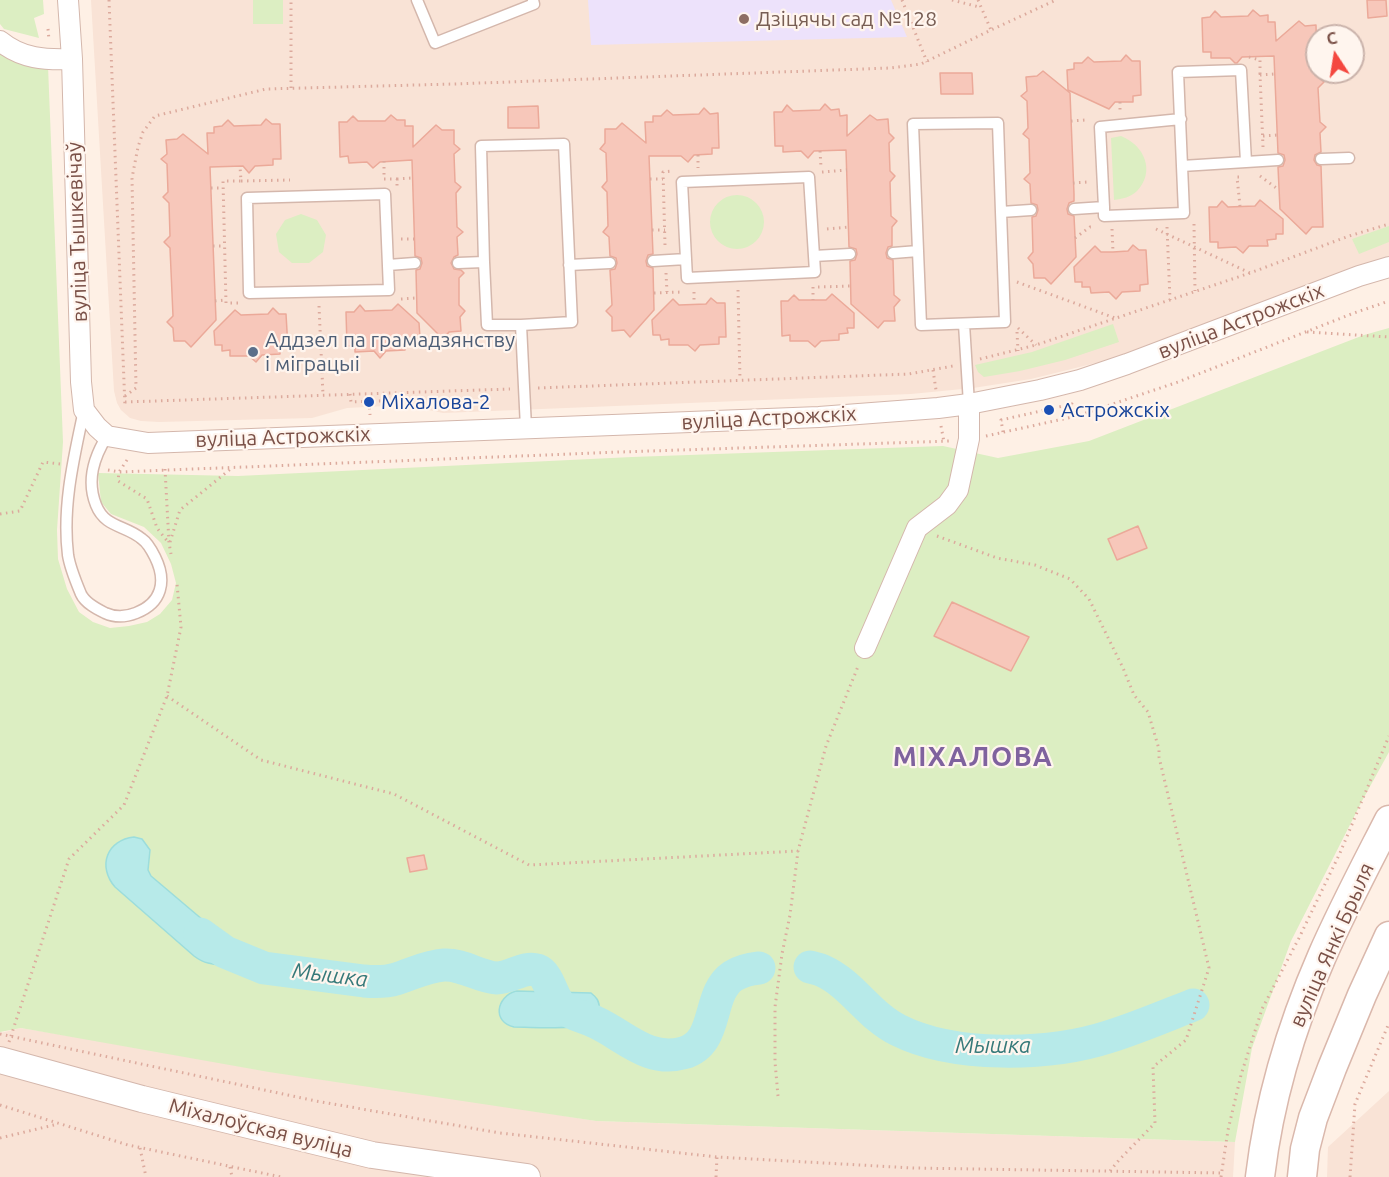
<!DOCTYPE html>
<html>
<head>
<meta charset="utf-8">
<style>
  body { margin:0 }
  #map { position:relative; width:1389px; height:1177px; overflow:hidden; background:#fef0e5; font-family:Ubuntu,sans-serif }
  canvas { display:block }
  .north { position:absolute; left:1305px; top:24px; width:60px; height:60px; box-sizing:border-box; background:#fff5ee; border:2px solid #cab3ab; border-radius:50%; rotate:348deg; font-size:16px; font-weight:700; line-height:24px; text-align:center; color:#7a5047 }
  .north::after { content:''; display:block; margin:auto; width:21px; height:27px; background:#f4473f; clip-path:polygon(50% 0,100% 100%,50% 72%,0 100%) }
</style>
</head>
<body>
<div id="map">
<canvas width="1389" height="1177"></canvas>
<div class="north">С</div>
</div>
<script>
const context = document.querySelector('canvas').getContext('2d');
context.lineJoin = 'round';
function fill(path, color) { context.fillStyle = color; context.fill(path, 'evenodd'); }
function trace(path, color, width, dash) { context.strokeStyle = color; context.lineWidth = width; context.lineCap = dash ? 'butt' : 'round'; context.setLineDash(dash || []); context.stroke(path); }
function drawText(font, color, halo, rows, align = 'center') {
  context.font = font + ' Ubuntu,sans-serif'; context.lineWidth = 4.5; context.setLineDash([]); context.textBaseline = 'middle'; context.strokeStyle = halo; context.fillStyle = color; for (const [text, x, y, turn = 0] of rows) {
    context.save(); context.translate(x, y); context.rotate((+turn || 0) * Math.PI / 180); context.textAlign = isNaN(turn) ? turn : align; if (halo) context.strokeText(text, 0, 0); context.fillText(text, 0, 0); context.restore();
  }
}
fill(new Path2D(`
  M91 0H1389V256L1116 358 1031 379 973 388 911 394 443 413 405 405 347 408 312 418 159 422 141 421 130 418 121 410 117 403 114 391ZM1317 36H1353V72H1317Z
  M21 1028 596 1121 1235 1142 1233 1177H0V1033Z
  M1389 1091V1177H1327L1328 1147Z`), '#f9e3d6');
fill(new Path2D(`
  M588 0H891L907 37 591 45Z`), '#ede2fb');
fill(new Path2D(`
  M0 0H43L44 14 34 18 39 38 4 29 0 24Z
  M253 0H283V24H253Z
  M0 53 8 59 48 66 63 442 57 530 58 559 67 589 79 612 93 622 110 628 129 626 147 622 160 614 172 600 176 583 171 564 161 543 144 527 111 514 101 502 98 473 238 476 632 457 943 446 998 458 1089 441 1364 335 1389 328V752L1362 801 1291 941 1252 1048 1235 1142 596 1121 269 1072 21 1028 0 1032Z
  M1121 136C1144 145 1156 171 1137 191 1131 197 1122 199 1114 200L1111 138Z
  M710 222a27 27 0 1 1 54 0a27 27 0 1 1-54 0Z
  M301 214 317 220 326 235 323 252 309 263H292L279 252 276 234 285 220Z
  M1389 226V242L1359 254 1352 239Z
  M1113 324 1119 342 1065 360 1020 371 984 377 978 372 975 365 1032 352Z`), '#dceec2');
const water = new Path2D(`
  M134 837 142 839 150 850 148 870 151 876 236 948C245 966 219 966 208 963 203 962 198 959 194 956L115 887C97 866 107 840 134 837Z
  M516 991 591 993C596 997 600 1001 599 1009 597 1017 590 1022 582 1025 567 1030 532 1027 514 1027 492 1022 496 997 516 991Z`);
fill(water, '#b7eae9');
trace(water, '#9cdddc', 1.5);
trace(new Path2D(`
  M200 934 225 952 264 968 364 981C375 982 386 982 396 979 412 974 427 966 444 965 463 964 479 977 497 978 510 978 524 966 537 970 550 975 551 998 562 1007 572 1015 585 1017 595 1022 624 1035 648 1063 683 1053 720 1043 706 994 733 976 741 971 750 969 759 968
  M810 967C814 968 819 969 823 971 852 984 869 1016 898 1030 953 1058 1049 1056 1108 1037 1137 1028 1165 1016 1193 1005`), '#b7eae9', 33);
const building = new Path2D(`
  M1367 0H1386L1387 16 1368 18Z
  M1253 10 1260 16 1268 15V22H1275L1276 41 1299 21 1305 26 1316 25 1317 72 1318 77 1324 82 1318 88 1320 122 1326 127 1320 133 1321 152 1315 155 1314 160 1317 165 1321 166 1323 227H1312L1306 234 1280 209 1278 167 1283 166 1285 160 1284 155 1278 153 1274 56 1242 57 1237 63H1235L1230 58H1211V52H1203L1202 18 1210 17 1215 11 1221 17 1248 16Z
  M1126 55 1132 61H1140L1141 95 1133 96V102H1115L1109 109 1068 90 1067 70 1074 69V63H1082L1088 57 1094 62 1121 61Z
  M1043 71 1070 93 1074 194V201L1069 203 1067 209 1068 214 1074 216 1076 257 1051 284 1045 278H1034L1033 264 1028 258 1033 252 1032 217 1036 216 1038 210 1037 205 1031 203 1030 184 1024 179 1030 173 1029 139 1023 134 1028 128 1027 101 1021 96 1027 91 1026 77 1037 76Z
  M940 73H972L973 94H941Z
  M825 104 831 110 839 109 840 116 847 115V136L870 115 877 120 888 119 889 133 894 138 889 143 890 171 895 176 890 182 891 216 897 221 892 227V246L888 247 886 253 887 258 893 260 894 295 900 300 894 307 895 321H884L878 328 851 304 850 261 855 260 857 254 856 249 849 247 846 150 814 151 808 158 801 151 783 152V146H775L774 112H782L787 105 793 111 820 110Z
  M538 106 539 128H508V107Z
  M704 108 710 114 718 113 719 148H712V154L694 155 688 162 681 156H649L653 254 648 255 646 261 647 266 653 268 654 310 630 337 624 330 612 331V317L606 311 612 305 610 270 615 269 617 263 616 258 610 256 609 237 603 232 608 226 607 192 602 187 607 181 606 153 600 149 605 143V129H616L622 123 646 143 645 122H653V116H661L667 110 673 115 699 114Z
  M391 115 397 120H405V126H413V147L436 125 442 130H454V144L460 149 454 154 455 182 461 187 456 193 457 227 463 232 457 237 458 255 454 257 451 263 454 269 461 270 464 273 459 278V305L465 311 460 317 461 331 449 332 443 339 417 313 416 270 420 269 422 263 421 258 415 256 412 160 380 162 373 168 367 162 349 163 348 156 340 157 339 122H347L353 116 358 121H385Z
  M266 119 272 124H280L281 159H273V165L255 166 249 173 243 166 210 167 216 320 191 347 185 341H174L173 328 167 322 173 316 170 248 164 242 170 236 169 203 163 197 168 192 167 164 161 159 167 154 166 140 177 139 183 134 208 154 207 133H214V127L222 126 228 120 234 126 261 125Z
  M1260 200 1283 219V234H1276V239L1267 240 1268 246H1249L1243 253 1236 247 1218 248V242H1210L1209 207H1217L1222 201 1228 207 1255 206Z
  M1133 245 1139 250H1146L1148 284 1140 285V291L1122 292 1116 299 1109 292 1091 293 1090 287H1082V282H1075L1074 267 1095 246 1101 252H1113L1128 251Z
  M832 294 854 313V328H847L848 333 839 334V340L821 341 815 347 808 341H790V335L782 336 781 301H788L794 295 799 300H826Z
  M711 298 717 303H725L726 337H719V344L700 345 695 351 688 345H669V339L661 340 660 335H653L652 320 673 299 679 305 706 304Z
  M398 304 419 323 420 338 413 339V344H405V350L386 351 380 358 374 351 355 352V346H347L346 312H354L360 305 365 311 392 310Z
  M273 308 279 314H286L288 348H280V354L262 355 256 362 249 356H230V350L222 351V345H215L214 331 235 310 241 315 268 314Z
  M1138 526 1147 548 1117 560 1108 539Z
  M952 602 1029 637 1011 671 934 636Z
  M424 855 427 869 410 872 407 858Z`);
fill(building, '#f7c7ba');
trace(building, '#eba999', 1.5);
const service = new Path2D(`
  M417 0 435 43 534 4 533 0
  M564 144 572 322 521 325H487L484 262 481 146Z
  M1321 159 1349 158
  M1182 166 1246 162
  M385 194 389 290 249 293 247 198Z
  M1104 207V216L1184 213 1178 72 1241 70 1246 162 1278 160
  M1074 209 1104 207 1100 127 1181 119
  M918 251 921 325 1005 322 1001 212 1031 210
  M893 253 918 251 913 124 998 123 1001 212
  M686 259 687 278 815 272 814 256 850 254
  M653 261 686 259 682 182 809 177 814 256
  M458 263 484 262
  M388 265 415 263
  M569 265 610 263
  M964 324 969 404
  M521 325 526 428
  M84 410C74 457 62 506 68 555 70 568 76 582 81 594 85 603 97 609 105 613 116 618 126 617 136 613 162 603 167 581 155 557 152 551 148 543 142 539 126 525 105 528 96 505 86 480 94 457 107 436`);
const minor = new Path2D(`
  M68 0 72 59 81 382 84 410 97 427 107 436 148 443 819 417 938 408 969 404 1040 390 1080 380 1127 364 1359 276 1389 267
  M0 41C22 59 45 60 72 59
  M865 648 917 528 947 505 958 490 969 439V404`);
const tertiary = new Path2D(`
  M0 1060 142 1099 372 1155 527 1177`);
const secondary = new Path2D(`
  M1260 1177C1269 1101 1291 1027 1322 956 1342 910 1366 865 1389 820
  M1302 1177 1305 1149 1313 1118 1332 1068 1362 995 1389 936`);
trace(service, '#d4b7ac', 13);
trace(minor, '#d4b7ac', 22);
trace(tertiary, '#d4b7ac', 28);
trace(secondary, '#dab8ac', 31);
trace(new Path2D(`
  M109 0 125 407
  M902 0 927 62
  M952 0 979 7
  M978 0 991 30
  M48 29 49 40
  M1249 57 1260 60V75
  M291 88V0
  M1120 102V111
  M1071 121 1085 120
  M1263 136 1277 135
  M1263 147 1260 75 1275 74
  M820 151 821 167
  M698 155V168
  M384 161V179H397V186
  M822 172 847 170
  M1260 176 1279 190
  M1239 177H1237L1240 206
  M397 179 412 178
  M650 179H663
  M241 181 290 180
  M1073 183 1088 182
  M211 188H223
  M1194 224 1195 291
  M1167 227 1170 300
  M827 229 849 227
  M1112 229 1113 252
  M1156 229 1250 273
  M652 230H665
  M1075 238 1090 227H1095
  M401 239H414
  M665 245 663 172 673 171
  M213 246H224
  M666 273 667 292
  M1017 282 1115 318
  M813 287V300
  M818 287 851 286
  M738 290 740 380
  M694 292V304
  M654 293 682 292
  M401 299 416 298
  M215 301 225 300
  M238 303H226L223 181H241L240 166
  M319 306 323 395
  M1018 328 1036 345
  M1017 332 1018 351
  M1307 332 1389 337
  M980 359 1036 345 1250 273 1349 236 1389 224
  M933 370 936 390
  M538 388 909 374 953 366
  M350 394 351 402 404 400 403 392
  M125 396 136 388 132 178 138 147 143 132 155 116 266 89 454 84 890 68 921 64 991 30 1056 0
  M125 402 510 389
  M369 402 370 415
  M941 426 944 442
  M1003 432 1001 420 1072 404 1077 416
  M986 436 1077 416 1178 382 1354 313 1389 301
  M127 460 119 472 118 481 147 499 157 528 168 542
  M165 469 169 543 171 554
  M108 470 119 472 620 452 950 441
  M0 514 20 511 43 462 60 464
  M937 536 997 558 1035 565 1070 579 1089 599 1123 668 1134 695 1148 712 1159 749V757L1209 968 1186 1040 1153 1067 1155 1123 1119 1160 1110 1171
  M170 542 180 510 233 467
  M167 696 261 760 394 794 529 865 798 851 826 746 859 664
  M0 1034 316 1101 500 1133 717 1157 913 1168 1222 1173
  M9 1042 69 859 124 805 167 696 181 627 177 584
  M778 1096 775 1062V1007L782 954 790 915 798 851
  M0 1105 128 1145 281 1177
  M0 1138 58 1124
  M140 1148 146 1177
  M230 1167 232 1177
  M716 1177 717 1157
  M1221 1177 1228 1130 1241 1075 1262 1009 1299 938 1340 853 1389 736
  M1350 1177 1355 1104 1389 1023`), '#dcaa9d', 3, [1.5, 4.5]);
trace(service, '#fff', 10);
trace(minor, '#fff', 20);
trace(tertiary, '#fff', 26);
trace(secondary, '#fff', 28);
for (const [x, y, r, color] of [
  [744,19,6,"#8d6e63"],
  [253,352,6,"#5c6f8a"],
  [369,402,6,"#1a4fb4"],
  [1049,410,6,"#1a4fb4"]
]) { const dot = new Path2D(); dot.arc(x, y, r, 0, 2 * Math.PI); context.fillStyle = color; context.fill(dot); trace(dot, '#fff5ee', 2); }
drawText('21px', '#785e54', '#fff5ee', [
  ["Дзіцячы сад №128",756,19]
], 'left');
drawText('21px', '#7a5047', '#fff5ee', [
  ["вуліца Тышкевічаў",77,232,-92],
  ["вуліца Астрожскіх",1241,321,-21],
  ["вуліца Астрожскіх",769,418,-3],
  ["вуліца Астрожскіх",283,437,-2],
  ["вуліца Янкі Брыля",1332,945,-66],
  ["Міхалоўская вуліца",261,1128,14]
]);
drawText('21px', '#4e5e75', '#fff5ee', [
  ["Аддзел па грамадзянству",265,340],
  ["і міграцыі",265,364]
], 'left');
drawText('21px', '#164399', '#fff5ee', [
  ["Міхалова-2",381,402],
  ["Астрожскіх",1061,410]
], 'left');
drawText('italic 22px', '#367979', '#fff5ee', [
  ["Мышка",330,975,7],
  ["Мышка",993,1046]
]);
context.letterSpacing = '1.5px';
drawText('bold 27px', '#7f629e', '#fff5ee', [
  ["МІХАЛОВА",973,757]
]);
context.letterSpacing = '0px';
</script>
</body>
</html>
